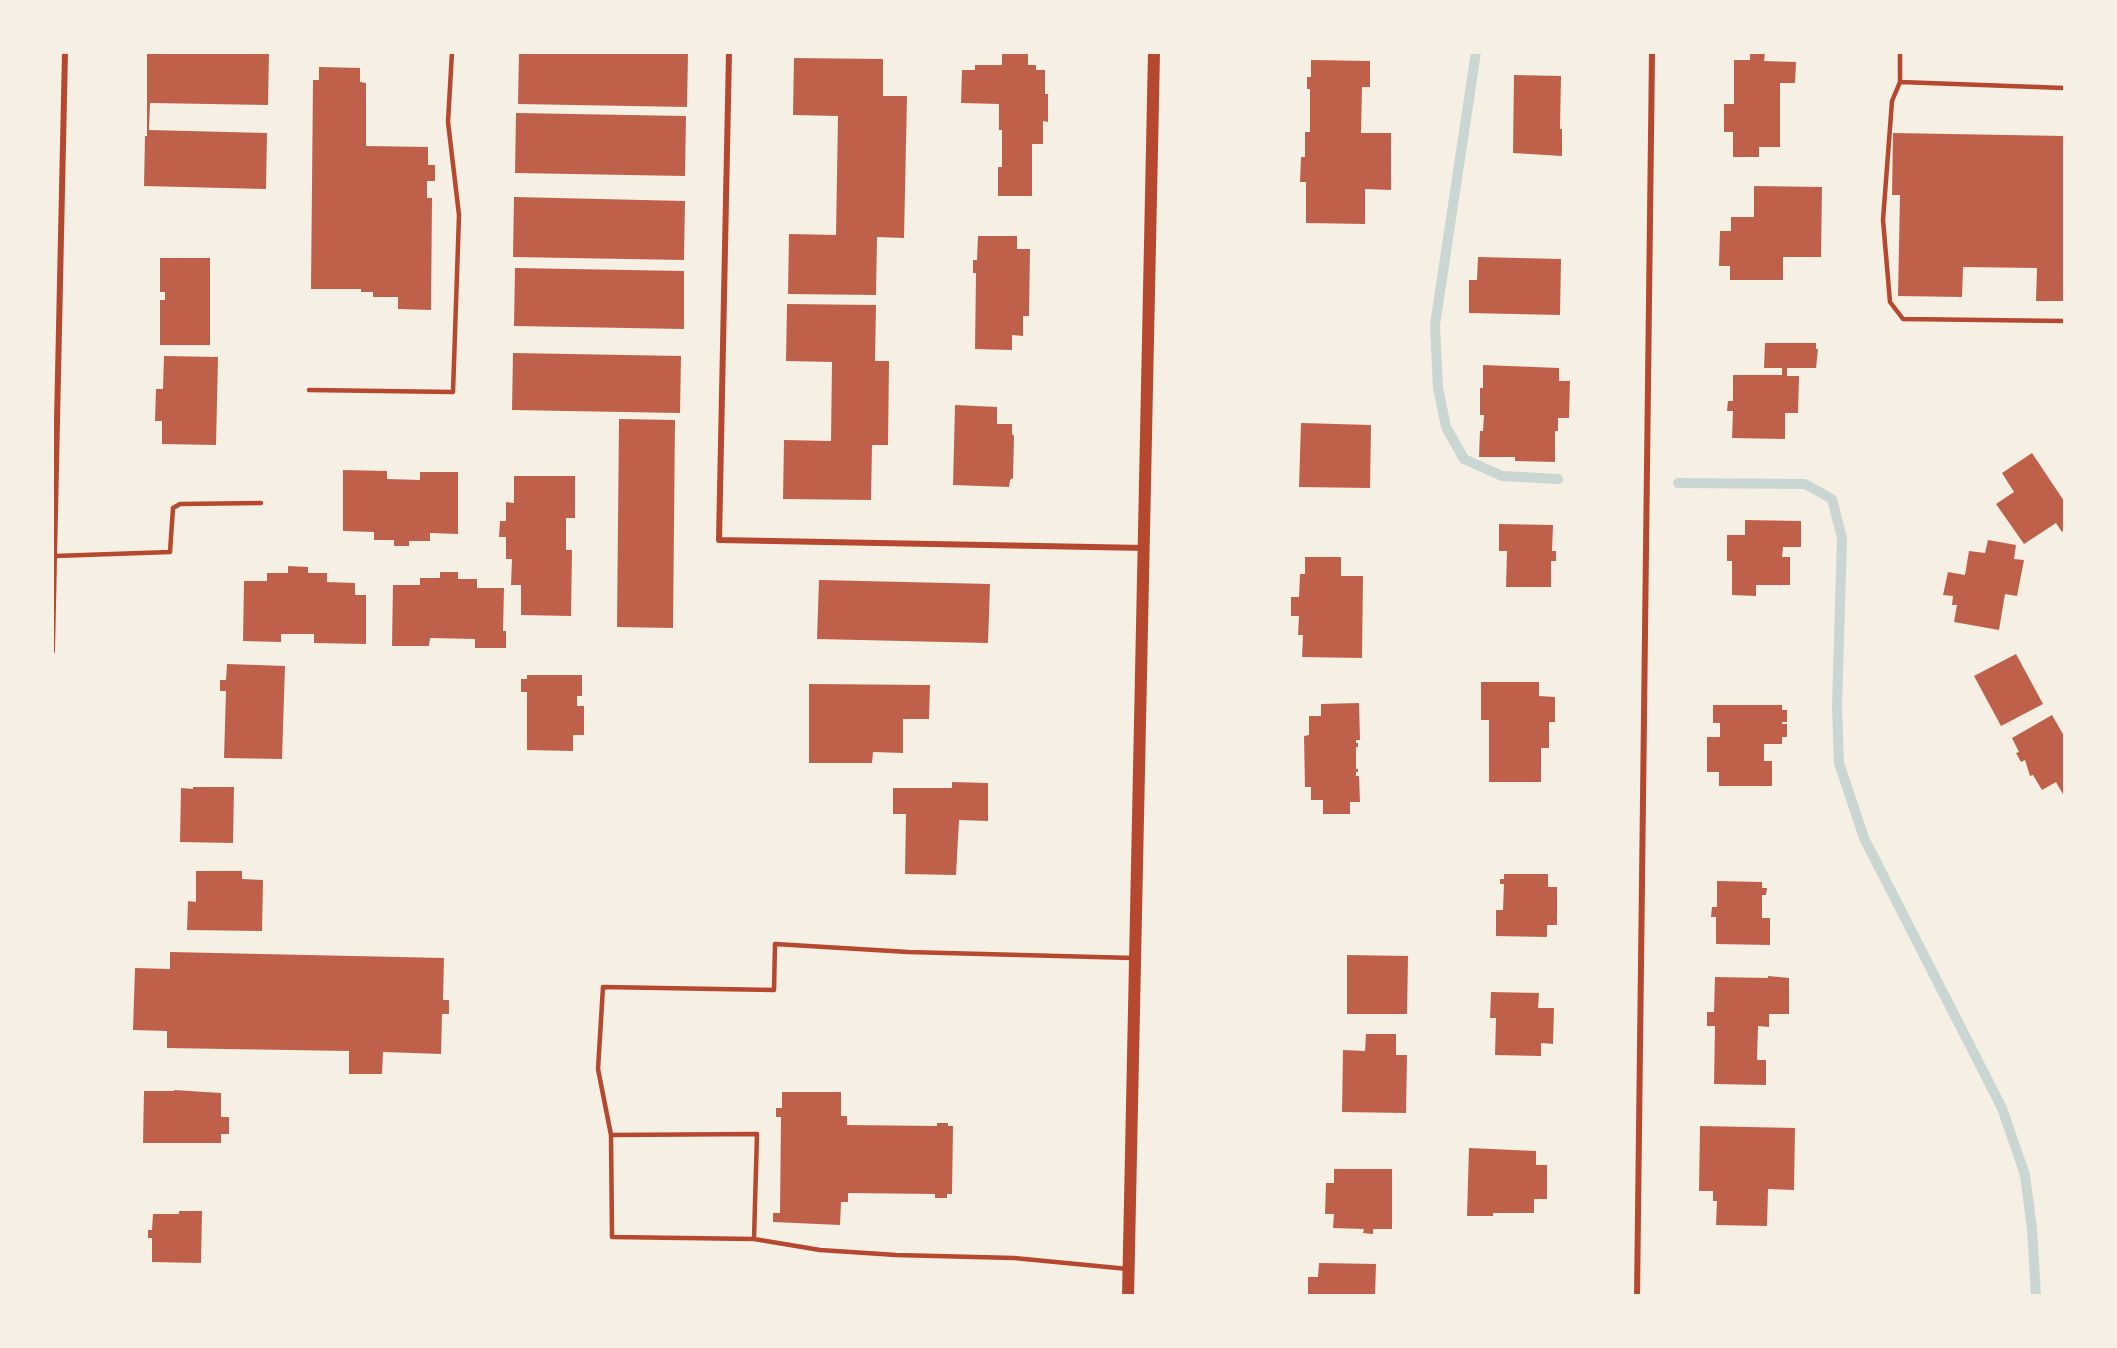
<!DOCTYPE html>
<html>
<head>
<meta charset="utf-8">
<style>
  body { margin:0 }
  #map { position:relative; width:2117px; height:1348px; overflow:hidden; background:#f6efe4; font-family:"Asap Condensed",sans-serif }
  canvas { display:block }
  .frame { position:absolute; inset:0; border:54px solid #f6efe4; pointer-events:none }
</style>
</head>
<body>
<div id="map">
<canvas width="2117" height="1348"></canvas>
<div class="frame"></div>
</div>
<script>
const context = document.querySelector('canvas').getContext('2d');
context.lineJoin = 'round';
function trace(path, color, width, dash) { context.strokeStyle = color; context.lineWidth = width; context.lineCap = dash ? 'butt' : 'round'; context.setLineDash(dash || []); context.stroke(path); }
function fill(path, color) { context.fillStyle = color; context.fill(path, 'evenodd'); }
trace(new Path2D(`
  M1476 52 1435 325 1438 388 1446 427 1464 459 1502 476 1558 479
  M1678 483 1805 484 1832 499 1842 538 1837 706 1839 763 1864 838 2002 1108 2025 1175 2032 1229 2036 1296`), '#c9d6d2', 10);
fill(new Path2D(`
  M147 52H269L268 105 150 103 149 130 267 133 266 189 144 186 145 136H147Z
  M519 52H688L687 107 518 104Z
  M1002 53 1028 54V65H1036V70H1045V94H1048V122L1043 121V144H1032V196H998V167H1002V130H999V104L961 103 962 70H975V65H1002Z
  M1750 53H1765L1764 61 1796 62 1795 83H1780V147H1759V157H1733V132H1724V104H1734V60H1750Z
  M794 58 883 59V96H907L904 238 877 237 876 295 788 294 789 234 836 235 838 116 793 115Z
  M1311 60 1370 61V87H1362L1361 133H1391V190L1365 189V224L1306 223V182H1300L1301 157H1305V132H1310V89H1307V77H1311Z
  M319 67 360 68V82L366 83V146L428 147V165H435V181H427V198H432L431 310 398 309V297H373V292H361V289H311L313 80H319Z
  M1514 75 1561 76 1560 129H1562V156L1513 153Z
  M516 113 686 116 685 176 515 173Z
  M1893 133 2064 136V301H2036L2037 268 1963 267 1962 297 1898 296 1900 195H1892Z
  M1754 186 1822 187 1821 257H1783V280H1730V266H1719L1720 231H1731V217H1754Z
  M514 197 685 201 684 260 513 257Z
  M978 236H1017V249H1030L1029 316H1023V336L1012 335V350L975 349 976 273H973V260H977Z
  M1478 257 1561 259 1560 315 1469 313V280H1477Z
  M160 258H210V345H160V300H165V292H160Z
  M515 268 684 271V329L514 326Z
  M787 304 876 305 875 361H889L888 445H872L871 500 783 499 784 440 831 441 832 362 786 361Z
  M1765 343H1816V349H1818L1816 368H1787V376H1799L1798 413H1785V439L1732 438 1733 411H1727L1728 401H1733V375H1782V368H1764Z
  M513 353 681 356 680 413 512 410Z
  M164 356 218 357 216 445 162 444V421H155L156 389H163Z
  M1483 365 1559 368V381H1570L1569 418H1558V431H1555V462L1515 461V457H1479L1480 431H1483L1484 415H1480V388H1483Z
  M955 405 997 407V424H1012V434L1014 436 1013 478 1010 480 1009 487 953 485Z
  M619 419 675 420 673 628 617 627Z
  M1301 423 1371 425 1370 488 1299 487Z
  M2032 453 2064 501V530L2062 532 2056 523 2024 544 1996 504 2014 492 2002 473Z
  M343 470 387 471V479L420 480V472H458V534L430 533V541H409V546H394V540H374V532L343 531Z
  M514 476H575V518H566V550H572L571 616 521 615V585H511L512 559H506V537H499L500 521H506V502L514 503Z
  M1745 520 1801 521V547H1783L1782 557H1790V585H1756V596L1732 595V561H1727V535H1745Z
  M1499 524 1553 525 1552 551H1556V561H1551V587H1506L1507 551H1499Z
  M1988 540 2016 545 2014 559 2024 560 2017 596 2005 594 1999 630 1954 622 1957 605H1952L1953 596 1943 595 1948 572 1965 575 1969 551 1985 553Z
  M1305 557H1341V576H1363L1362 658 1302 657 1303 635H1298L1299 616H1291V597H1299L1300 574H1305Z
  M288 566 308 567V573H327V582L355 583V595H366V644L314 643V634H281V642L243 641 244 581H267V573H288Z
  M440 572H458V579H477V588H504L503 631H506V648H475V639L430 638 429 646H392L393 585H420V578H440Z
  M819 580 990 584 988 643 817 639Z
  M2016 654 2043 704 2001 726 1974 676Z
  M227 664 285 666 282 759 224 758 226 691H220V680H226Z
  M527 675H582V696H577V706H584V735H573V751L527 750V692H521V679H527Z
  M1481 682H1539V696L1555 697V722H1549V748H1541V782H1489V720H1481Z
  M809 684 930 685 929 719H903V753L873 752 872 763H809Z
  M1359 703 1360 740H1356V743H1358V747H1356V769H1358V772H1356V776H1359L1360 802H1350V814H1323V800H1311V787H1305L1304 736 1309 735V716H1321V704Z
  M1713 705H1782V710H1787V722H1782V724H1787V737H1782V744H1764V761H1772V786H1719V772H1707V737H1720V723H1713Z
  M2052 715 2064 736V796L2056 782 2042 790 2033 775 2030 776 2025 760 2021 762 2016 753 2019 752 2012 738Z
  M952 782 988 783V821L959 820 956 875 905 874 906 814H893V788H952Z
  M193 787H234L233 843 180 842 181 788 193 789Z
  M196 871H242V879L263 880 262 931 187 930 188 901 196 902Z
  M1504 874H1548V887H1557V925H1547V937L1496 936V910H1503L1504 884H1500V879H1504Z
  M1717 881 1762 882V888H1767L1766 895H1762V918H1770V945L1716 944V917H1711L1712 907H1717Z
  M170 952 444 958 443 1000H449V1014H442L441 1054 383 1052 382 1074H349V1051L167 1048V1031L133 1030 135 968 170 969Z
  M1347 955 1408 956 1407 1014H1347Z
  M1768 976 1789 978V1014H1769V1027L1758 1026 1757 1060H1766V1085L1714 1084 1715 1026H1707V1012H1714L1715 977 1768 978Z
  M1491 992 1539 993 1538 1008H1554L1553 1044 1541 1043V1056L1495 1055 1496 1018H1490Z
  M1366 1034H1396V1055H1407L1406 1113 1342 1112 1343 1050 1365 1051Z
  M174 1090 221 1093V1117H229V1134H221V1143H143L144 1091H174Z
  M782 1092H841V1116H847V1125L937 1126V1123H948V1126H953L952 1194H947V1198H935V1194L848 1193V1202H841L840 1225 773 1222V1213H780L781 1117H776V1108H782Z
  M1700 1126 1795 1128 1794 1190 1768 1189 1767 1226 1716 1225 1717 1201H1713V1191H1699Z
  M1469 1148 1536 1151V1165H1547V1199H1534V1213H1493V1216H1467Z
  M1334 1169H1392V1229H1373V1234L1363 1233 1364 1229 1333 1228 1334 1214H1325L1326 1183H1334Z
  M179 1211H202L201 1263 152 1262V1238H148V1230H152L153 1214H179Z
  M1319 1263 1376 1264 1375 1296H1308V1277H1318Z`), '#bf614a');
trace(new Path2D(`
  M1900 52V82L2064 88
  M1900 82 1892 101 1883 220 1890 302 1903 319 2064 321
  M309 390 453 392 459 215 448 122 452 52
  M55 556 170 552 173 508 180 504 261 503
  M611 1135 598 1069 603 987 774 990 775 944 908 952 1133 958
  M754 1239 757 1134 611 1135 612 1237 754 1239 820 1250 896 1255 1014 1258 1128 1269`), '#b5482f', 4.5);
trace(new Path2D(`
  M729 52 719 540 1145 548
  M52 651 65 52
  M1637 1296 1652 52`), '#b5482f', 6);
trace(new Path2D(`
  M1128 1296 1154 52`), '#b5482f', 12);
</script>
</body>
</html>
